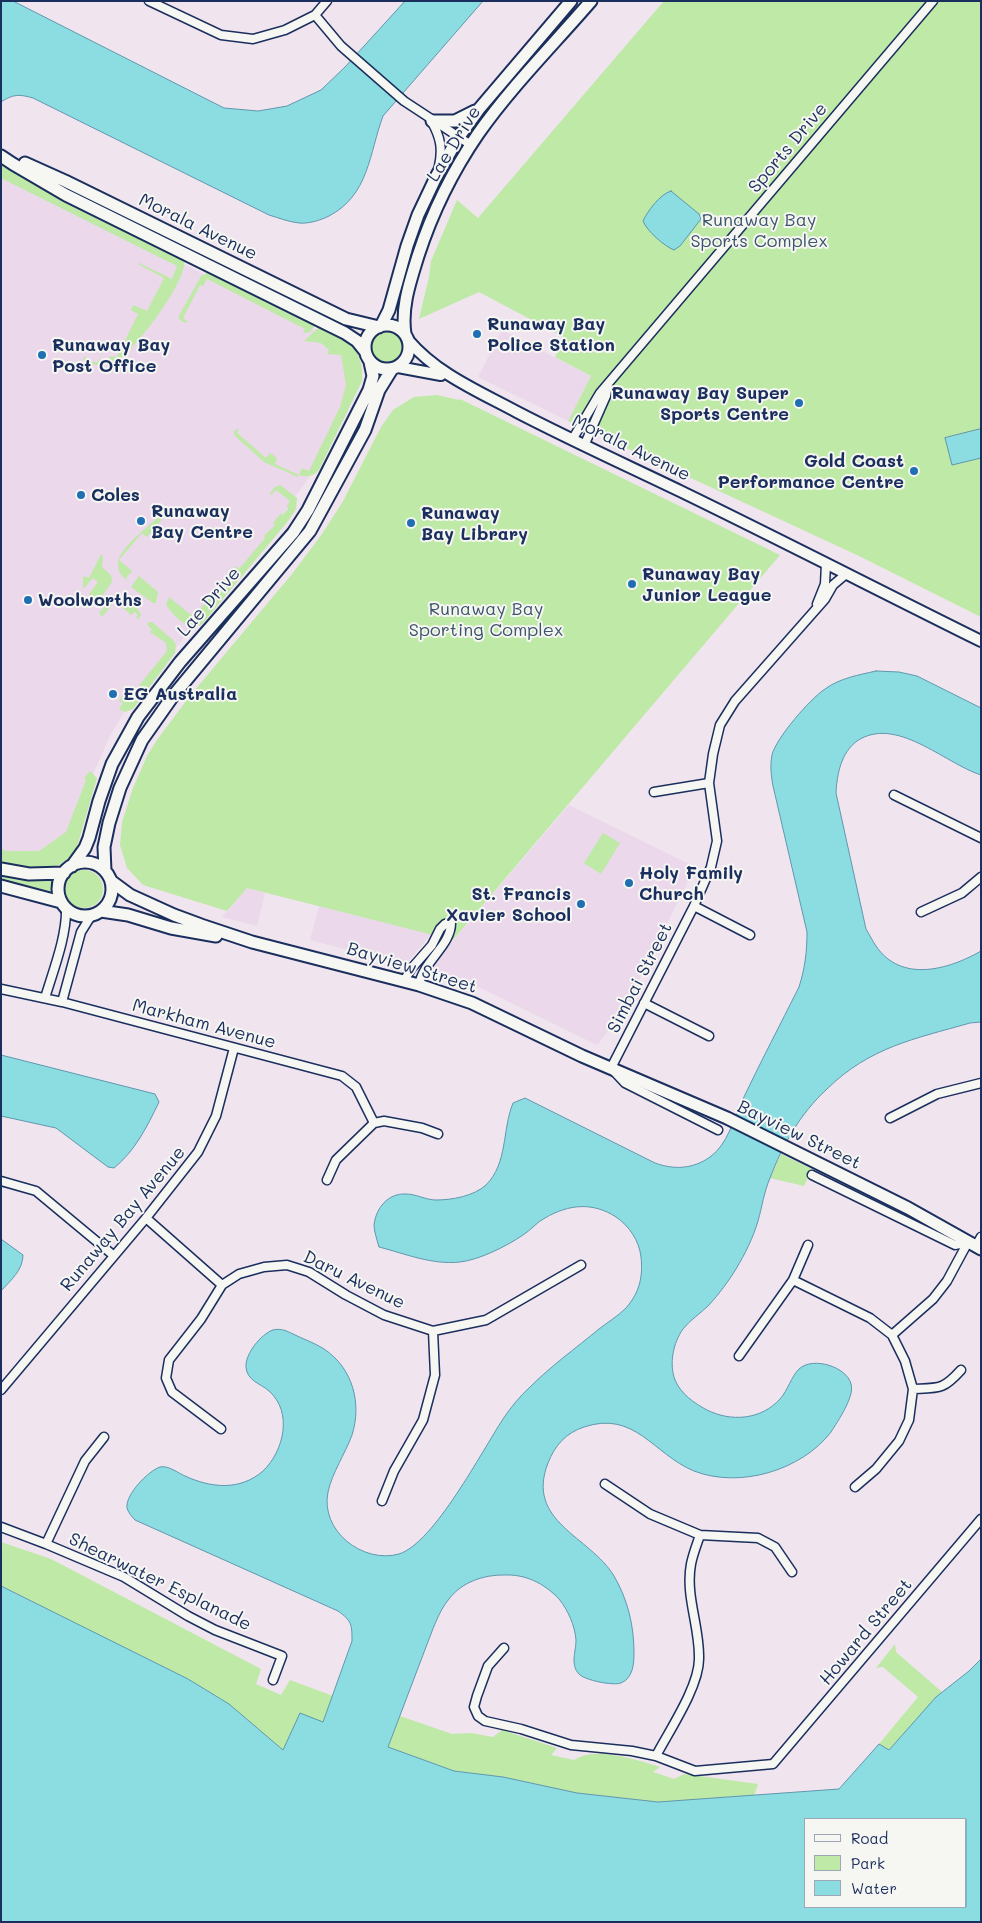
<!DOCTYPE html>
<html>
<head>
<meta charset="utf-8">
<style>
  body { margin:0 }
  #map { position:relative; width:982px; height:1923px; overflow:hidden; background:#f0e4ee; font-family:Mali,sans-serif }
  canvas { display:block }
  .frame { position:absolute; inset:0; border:2px solid #1b2f5e; pointer-events:none }
  .legend { position:absolute; left:804px; top:1818px; width:162px; height:90px; box-sizing:border-box; background:#f6f6f2; border:1px solid #9ea6b7; margin:0; padding:6px 9px; list-style:none; font-size:15px; color:#1b2f5e }
  .legend li { display:flex; align-items:center; gap:10px; height:25px }
  .legend b { width:25px; border:1px solid #9ea6b7 }
</style>
</head>
<body>
<div id="map">
<canvas width="982" height="1923"></canvas>
<div class="frame"></div>
<ul class="legend">
<li><b style="height:6px;background:#f6f6f2"></b>Road</li>
<li><b style="height:14px;background:#bee9a6"></b>Park</li>
<li><b style="height:14px;background:#8cdde2"></b>Water</li>
</ul>
</div>
<script>
const context = document.querySelector('canvas').getContext('2d');
context.lineJoin = 'round';
function fill(path, color) { context.fillStyle = color; context.fill(path, 'evenodd'); }
function trace(path, color, width, dash) { context.strokeStyle = color; context.lineWidth = width; context.lineCap = dash ? 'butt' : 'round'; context.setLineDash(dash || []); context.stroke(path); }
function drawText(font, color, halo, rows, align = 'center') {
  context.font = font + ' Mali,sans-serif'; context.lineWidth = 4; context.setLineDash([]); context.textBaseline = 'middle'; context.strokeStyle = halo; context.fillStyle = color; for (const [text, x, y, turn = 0] of rows) {
    context.save(); context.translate(x, y); context.rotate((+turn || 0) * Math.PI / 180); context.textAlign = isNaN(turn) ? turn : align; if (halo) context.strokeText(text, 0, 0); context.fillText(text, 0, 0); context.restore();
  }
}
fill(new Path2D(`
  M1 173 316 330 334 344 346 362 349 387 343 410 306 482 291 502 277 526 129 704 109 738 92 777 80 815 52 851 1 856Z
  M502 330 591 376 568 421 478 377Z
  M569 805 695 867 623 1013 597 1045 462 979 428 970Z
  M247 888 265 893 257 926 222 917Z
  M319 906 431 934 405 965 310 940Z`), '#ecd8eb');
fill(new Path2D(`
  M664 1H981V617L859 556 568 421 591 376 555 357 564 337 479 292 419 319 429 277 431 261 457 200 478 218Z
  M1 163 57 196 184 260C189 279 133 353 116 361 106 366 90 367 83 359L85 356 87 362H98L99 359 109 360 110 356 117 357 138 314 131 310 133 305 147 311 164 278 138 264 139 263 172 279 177 266 1 178Z
  M209 272 316 324 310 332 304 333 303 332 305 329 207 279 203 286 200 285 183 318 188 322 185 323 179 319V316L201 276Z
  M318 328C347 330 365 353 362 381L319 470C313 476 308 478 299 475L298 477 264 462 234 435V431L239 428 237 433 266 458 270 453 277 458 275 464 299 475 302 468 309 471 340 407 346 385 341 355 327 354 329 350 321 343 304 341Z
  M371 347a16 16 0 1 1 32 0a16 16 0 1 1-32 0Z
  M437 395 459 400 460 399 780 555 453 940 247 888 227 911 143 885 127 868 120 845 122 822 133 788 147 756 157 740 189 697 292 574 322 534 342 503 381 427 393 410 414 397Z
  M280 485 297 498 296 509 289 520 202 624C189 633 174 616 166 605L169 597 196 619 202 611 200 609 236 566 239 569 265 538 264 536 275 525 273 523 281 513 283 515 288 509 287 506 290 501 276 490 271 495 270 493 275 487Z
  M166 510 169 511 147 537 142 533 119 560 132 571 126 578 129 582C124 578 118 573 118 566 115 549 155 522 166 510Z
  M101 554 103 557 102 567 111 575 112 582 102 596 94 598 89 594 98 582 93 578 83 589V576L89 578Z
  M139 576 158 592 156 603H153L131 587Z
  M119 597C127 600 138 607 141 615L138 619 136 618 138 615 135 612 131 615 117 602H114L102 617 99 613 108 603Z
  M149 622H152L174 641 176 645 175 653 133 709 125 712 119 709 123 703 119 701 125 691 135 696 137 688 167 651 166 643 150 632 152 629 147 625Z
  M90 771 97 778 77 847 68 859 57 866 34 870 1 863V848L5 851H39L66 832 86 780 84 778Z
  M603 833 620 843 601 874 584 863Z
  M65 889a19 19 0 1 1 38 0a19 19 0 1 1-38 0Z
  M1 875 53 878 50 893 1 881Z
  M781 1154 812 1169 804 1186 770 1178Z
  M1 1542 51 1559 261 1669 256 1684 281 1695 290 1680 333 1696 323 1722 283 1751 229 1704 188 1679 1 1586Z
  M895 1644 896 1652 942 1692 889 1750 879 1744 918 1697 883 1667 876 1668Z
  M400 1716 452 1734 471 1733 493 1737 502 1730 557 1748 551 1755 574 1760C594 1746 638 1760 660 1767L653 1772 674 1779 684 1774 758 1784 754 1796 658 1802 577 1793 503 1777 454 1771 388 1747Z`), '#bee9a6');
const water = new Path2D(`
  M1 1H13L224 108 258 111 287 106 321 90 345 67 405 1H483L383 116C369 154 369 195 329 216 321 220 309 224 299 223 289 222 279 218 269 215L33 98C19 94 13 94 1 102Z
  M671 191 699 214 701 219 680 246 674 250C664 246 647 231 643 221 647 212 660 194 671 191Z
  M981 429V458L952 465 945 438Z
  M876 671 899 672 917 676 981 708V775C944 763 896 715 857 741 841 753 837 774 836 793L866 929C869 934 872 940 876 946 901 983 948 970 981 951V1022L970 1023C914 1039 870 1047 827 1089 800 1114 783 1144 770 1178 764 1192 762 1207 758 1221 753 1238 745 1254 736 1269 728 1282 719 1294 709 1305 701 1313 690 1320 683 1329 673 1343 669 1364 675 1380 681 1394 694 1403 707 1410 731 1422 761 1420 780 1399 788 1390 791 1377 799 1369 813 1356 847 1367 851 1384 855 1396 838 1421 831 1432 802 1470 740 1489 694 1471 653 1454 635 1410 584 1427 566 1433 555 1445 548 1463 525 1522 590 1536 614 1576 628 1600 634 1626 634 1653 634 1664 633 1678 621 1683 613 1686 584 1680 579 1674 570 1665 576 1651 576 1640 575 1626 568 1610 559 1599 544 1583 525 1574 504 1575 483 1575 462 1582 449 1599 438 1612 432 1632 426 1647 413 1680 401 1714 388 1747L454 1771 503 1777 577 1793 658 1802 839 1789 879 1744 889 1750 936 1697 969 1671 981 1659V1922H1V1586L188 1679 229 1704 283 1750 300 1713 323 1722 352 1641C352 1625 352 1621 338 1611L135 1520C132 1517 128 1512 127 1508 125 1495 148 1471 160 1467 168 1465 178 1473 185 1476 211 1488 240 1491 263 1471 284 1451 293 1412 269 1391 260 1383 247 1381 246 1367 245 1354 261 1334 273 1330 281 1328 287 1331 293 1334 303 1339 315 1343 324 1349 353 1368 362 1404 352 1435 345 1454 332 1473 328 1492 320 1531 363 1564 399 1554 434 1543 482 1451 503 1419 511 1407 520 1396 530 1387 551 1366 576 1348 599 1329 608 1322 618 1316 626 1308 640 1292 643 1276 641 1257 639 1240 629 1226 616 1217 593 1202 569 1204 545 1218 537 1222 531 1230 523 1235 507 1246 479 1260 460 1262 432 1265 406 1254 379 1247 377 1240 374 1231 374 1225 376 1208 388 1193 406 1194 416 1194 426 1200 436 1200 452 1200 474 1196 486 1185 508 1163 502 1130 513 1103L525 1098 655 1163C674 1170 693 1169 710 1157 728 1144 733 1120 742 1101 760 1063 780 1025 799 987 805 968 807 952 807 932L773 786C771 775 770 766 772 755 776 738 810 699 825 689 840 678 859 675 876 671ZM806 1819H966V1907H806Z
  M1 1055 155 1094 159 1102C147 1127 135 1151 114 1168L108 1167 56 1128 1 1116Z
  M1 1239 23 1255C23 1270 11 1280 1 1291Z`);
fill(water, '#8cdde2');
trace(water, '#5f97ad', 1);
const minor = new Path2D(`
  M149 1 221 35 253 39 285 30 315 15 327 1
  M315 15 341 46 404 101 471 145
  M432 122C440 137 443 148 439 166
  M572 440 600 393 933 1
  M584 446 606 396 608 384
  M817 604 825 584 826 564
  M654 792 709 783
  M894 795 981 838
  M694 906 750 935
  M921 912 962 893 981 877
  M404 981 411 969 432 945 440 929 445 924 451 922C452 945 423 961 419 985
  M1 989 62 1002 342 1076 356 1087 374 1123
  M45 998C53 971 67 936 66 908
  M62 1002 81 932 91 916
  M644 1003 709 1036
  M890 1118 937 1094 981 1083
  M718 1130 625 1083 611 1068 694 906 711 867 717 841 709 783 713 754 720 725 735 701 825 599 833 585 846 574
  M812 1175 955 1245 968 1242
  M327 1180 336 1160 374 1123 384 1121 422 1128 438 1134
  M1 1181 36 1191 113 1255
  M146 1218 222 1285
  M976 1246 981 1237
  M793 1280 870 1318 892 1335 905 1361 913 1389 909 1420 899 1441 876 1469 855 1487
  M892 1335 933 1299 947 1281 968 1242
  M739 1356 793 1280 808 1245
  M913 1389C939 1388 943 1390 961 1370
  M1 1390 146 1218 198 1152 216 1116 234 1048
  M221 1429 172 1392 166 1378 169 1360 201 1319 222 1285 239 1274 264 1267 287 1265 309 1272 346 1295 384 1315 433 1331 486 1320 581 1265
  M605 1484 650 1514 700 1535 758 1538 775 1547 792 1572
  M382 1501 394 1471 423 1420 435 1375 433 1331
  M1 1527 46 1544 124 1577 188 1616 215 1630 282 1656 273 1680
  M46 1544 85 1461 104 1437
  M504 1648 488 1666 477 1696 474 1707 478 1716 485 1721 521 1729 571 1745 632 1751 656 1756 695 1771 773 1764 981 1519
  M656 1756C669 1731 699 1687 699 1659 700 1627 685 1596 691 1564 693 1554 697 1544 700 1535`);
const tertiary = new Path2D(`
  M408 340C437 374 478 391 517 412 571 440 626 465 680 491 781 540 880 591 981 641
  M398 367 441 375`);
const secondary = new Path2D(`
  M432 121H455L475 111
  M1 156 13 164 66 195 345 333 357 341 365 351
  M25 163 65 181 346 319 379 327
  M365 347a22 22 0 1 1 44 0a22 22 0 1 1-44 0Z
  M381 326 389 310 407 246 418 215 436 177 458 138 479 109 571 1
  M405 334C401 307 410 282 418 256 432 213 452 172 478 134 511 87 553 45 591 1
  M58 889a27 27 0 1 1 54 0a27 27 0 1 1-54 0Z
  M72 866 85 848 89 838 99 801 112 764 138 717 180 662 293 533 308 510 369 390 373 376 370 362
  M1 869 29 874 64 873
  M105 871 104 847 109 823 120 788 142 740 173 696 310 531 365 430 379 390 392 369
  M111 881 130 895 174 915 201 925 252 942 419 985 472 1003 582 1056 727 1118 908 1208 981 1249
  M1 886 61 902
  M101 911 128 915 171 928 216 936`);
trace(minor, '#1b2f5e', 11);
trace(tertiary, '#1b2f5e', 14);
trace(secondary, '#1b2f5e', 15);
trace(minor, '#f6f6f2', 8);
trace(tertiary, '#f6f6f2', 10);
trace(secondary, '#f6f6f2', 11);
for (const [x, y, r, color] of [
  [477,334,5,"#1f6fb2"],
  [42,355,5,"#1f6fb2"],
  [799,403,5,"#1f6fb2"],
  [914,471,5,"#1f6fb2"],
  [81,495,5,"#1f6fb2"],
  [141,521,5,"#1f6fb2"],
  [411,523,5,"#1f6fb2"],
  [632,584,5,"#1f6fb2"],
  [28,600,5,"#1f6fb2"],
  [113,694,5,"#1f6fb2"],
  [629,883,5,"#1f6fb2"],
  [581,904,5,"#1f6fb2"]
]) { const dot = new Path2D(); dot.arc(x, y, r, 0, 2 * Math.PI); context.fillStyle = color; context.fill(dot); trace(dot, '#f6f6f2', 2); }
drawText('18px', '#1b2f5e', '#f6f6f2', [
  ["Lae Drive",454,144,-58],
  ["Sports Drive",788,148,-50],
  ["Morala Avenue",198,227,26],
  ["Morala Avenue",631,448,26],
  ["Lae Drive",209,602,-49],
  ["Bayview Street",412,968,17],
  ["Simbai Street",640,978,-63],
  ["Markham Avenue",204,1024,15],
  ["Bayview Street",799,1135,26],
  ["Runaway Bay Avenue",123,1219,-50],
  ["Daru Avenue",354,1280,26],
  ["Shearwater Esplanade",160,1582,26],
  ["Howard Street",866,1632,-50]
]);
drawText('18px', '#3c546c', '#f6f6f2', [
  ["Runaway Bay",759,220],
  ["Sports Complex",759,241],
  ["Runaway Bay",486,609],
  ["Sporting Complex",486,630]
]);
drawText('bold 18px', '#1b2f5e', '#f6f6f2', [
  ["Runaway Bay",487,324],
  ["Police Station",487,345],
  ["Runaway Bay",52,345],
  ["Post Office",52,366],
  ["Runaway Bay Super",789,393,"right"],
  ["Sports Centre",789,414,"right"],
  ["Gold Coast",904,461,"right"],
  ["Performance Centre",904,482,"right"],
  ["Coles",91,495],
  ["Runaway",151,511],
  ["Bay Centre",151,532],
  ["Runaway",421,513],
  ["Bay Library",421,534],
  ["Runaway Bay",642,574],
  ["Junior League",642,595],
  ["Woolworths",38,600],
  ["EG Australia",123,694],
  ["Holy Family",639,873],
  ["Church",639,894],
  ["St. Francis",571,894,"right"],
  ["Xavier School",571,915,"right"]
], 'left');
</script>
</body>
</html>
